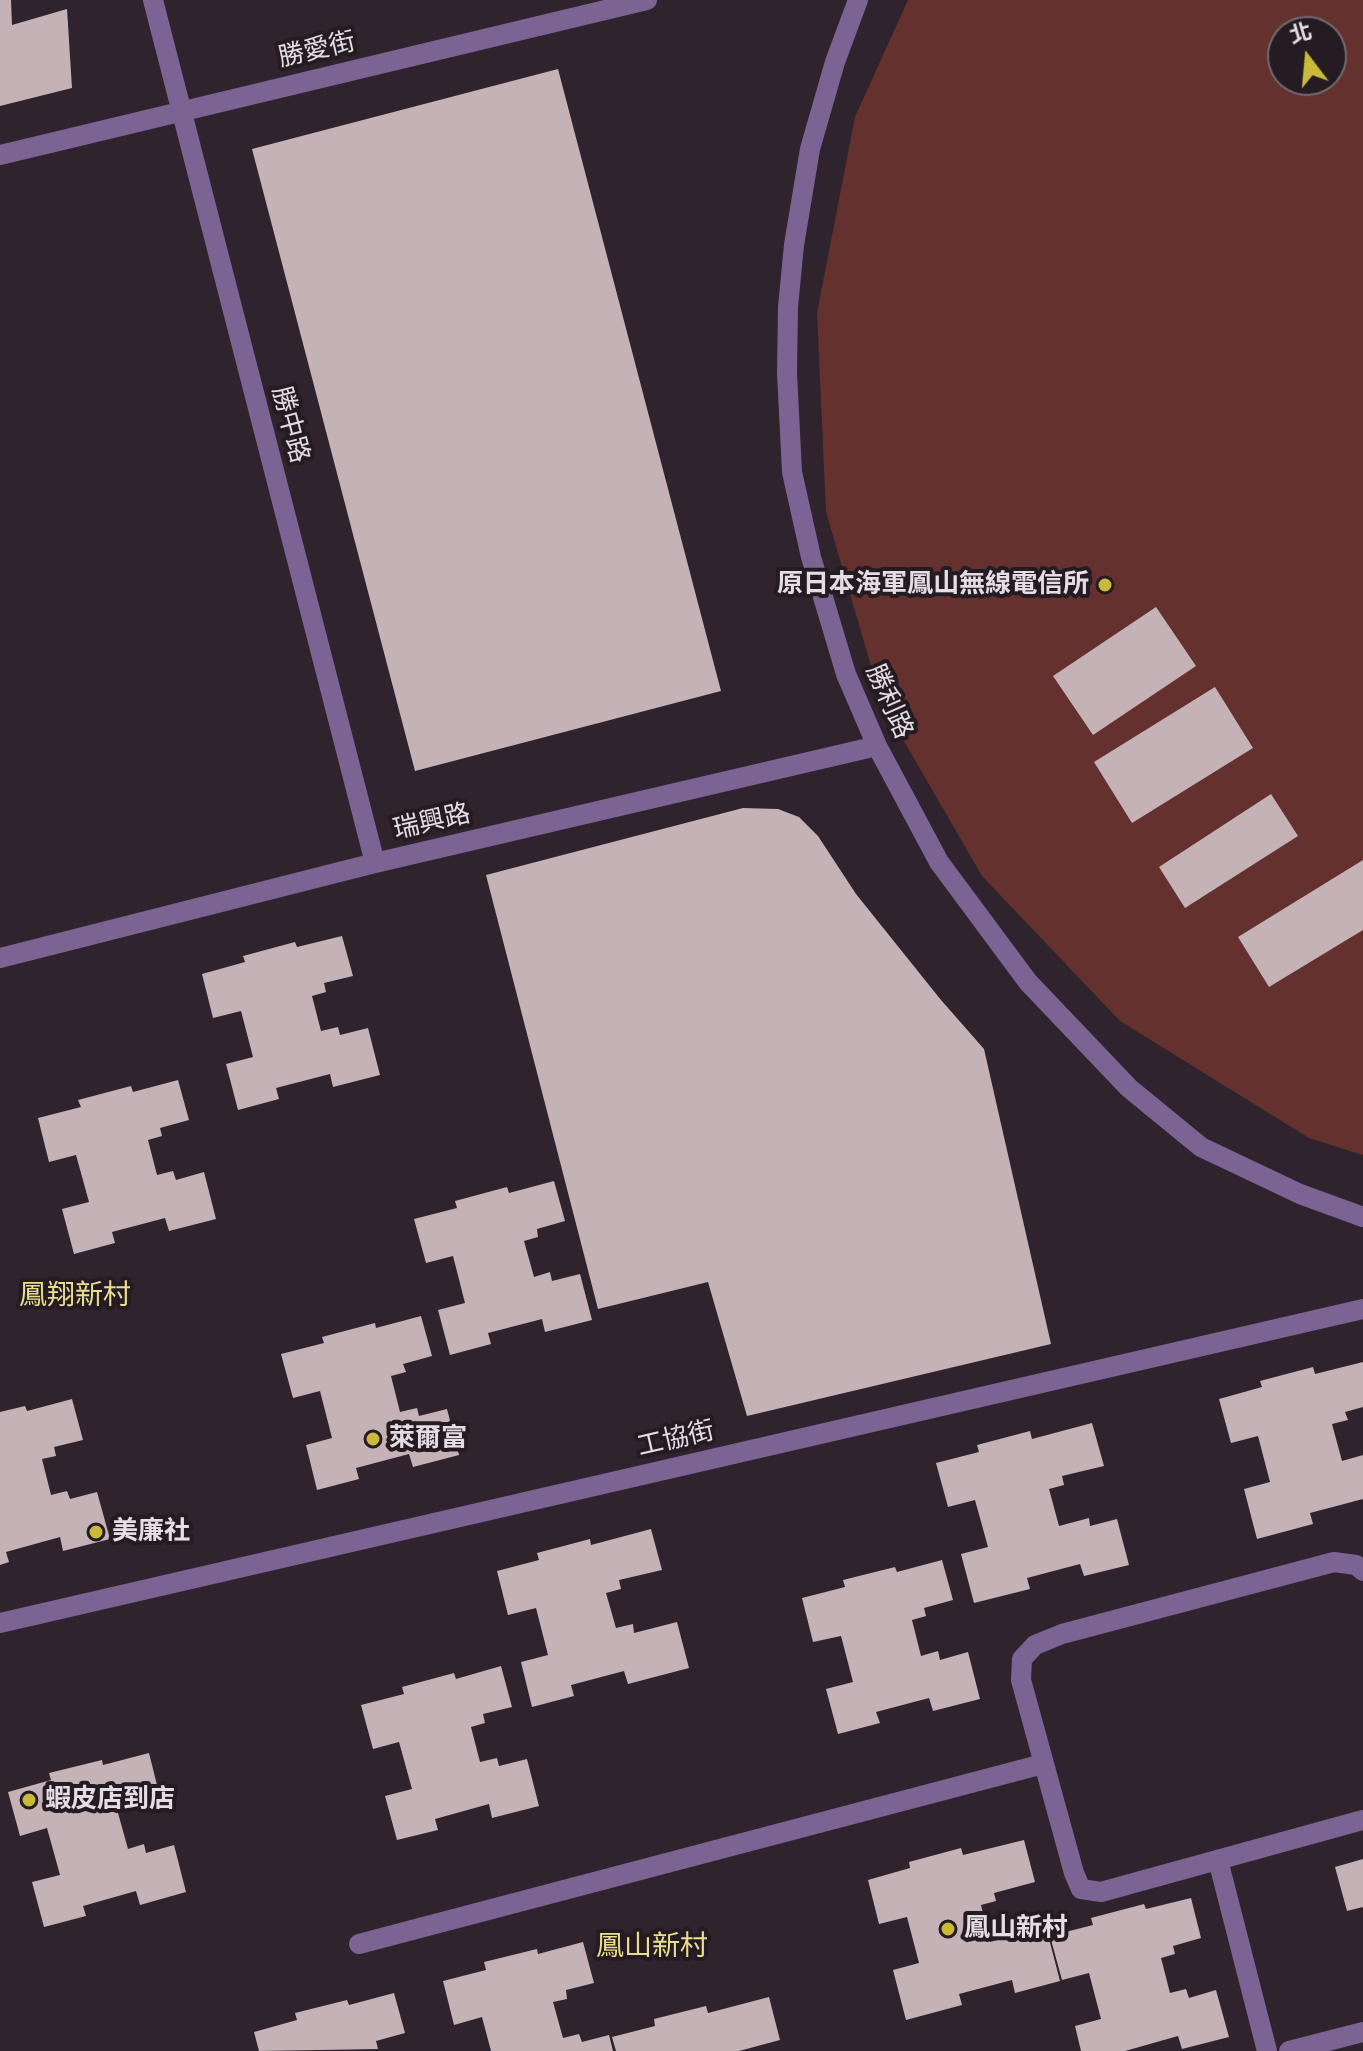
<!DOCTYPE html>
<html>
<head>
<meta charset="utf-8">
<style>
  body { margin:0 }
  #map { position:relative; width:1363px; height:2051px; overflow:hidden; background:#2f242d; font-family:"Sofia Sans Condensed","Noto Sans TC",sans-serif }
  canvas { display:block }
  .north { position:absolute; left:1267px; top:16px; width:80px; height:80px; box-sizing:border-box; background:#251b23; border:2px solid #716970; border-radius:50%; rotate:344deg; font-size:22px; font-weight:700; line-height:32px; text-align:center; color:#e4dde3 }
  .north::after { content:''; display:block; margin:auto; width:28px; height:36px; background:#cbba39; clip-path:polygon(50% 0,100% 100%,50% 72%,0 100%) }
</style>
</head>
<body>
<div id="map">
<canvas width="1363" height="2051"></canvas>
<div class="north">北</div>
</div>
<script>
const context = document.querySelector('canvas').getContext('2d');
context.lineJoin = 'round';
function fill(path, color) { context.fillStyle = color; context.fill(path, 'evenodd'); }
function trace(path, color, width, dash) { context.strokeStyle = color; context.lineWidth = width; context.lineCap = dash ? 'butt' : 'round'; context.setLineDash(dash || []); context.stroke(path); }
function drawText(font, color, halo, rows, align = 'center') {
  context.font = font + ' "Sofia Sans Condensed","Noto Sans TC",sans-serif'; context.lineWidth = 8; context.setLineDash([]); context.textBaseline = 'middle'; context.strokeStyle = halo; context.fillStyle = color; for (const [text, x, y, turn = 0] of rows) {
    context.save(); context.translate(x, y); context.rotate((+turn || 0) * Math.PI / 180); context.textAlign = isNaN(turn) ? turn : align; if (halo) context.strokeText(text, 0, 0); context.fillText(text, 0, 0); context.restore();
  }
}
fill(new Path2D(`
  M908 0H1363V1155L1309 1138 1120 1021 982 876 882 703 826 512 817 313 855 117ZM1283 32H1331V80H1283Z`), '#64312e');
fill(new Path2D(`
  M0 0H11L12 25 67 9 72 88 0 106Z
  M558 69 721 691 415 771 252 149Z
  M1156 607 1196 666 1093 735 1053 676Z
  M1215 687 1253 748 1132 823 1094 762Z
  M1271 794 1298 836 1185 908 1159 867Z
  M743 808 778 809 799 817 818 836 856 894 941 1000 984 1049 1051 1344 747 1416 708 1282 598 1309 486 875Z
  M1363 860V930L1269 987 1238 937Z
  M342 936 353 976 324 983 326 992 312 996 321 1031 338 1027 340 1035 368 1028 380 1075 333 1087 330 1074 276 1088 279 1099 238 1110 226 1064 253 1057 241 1011 213 1018 202 974 245 962 243 956 295 942 297 947Z
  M178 1080 189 1120 160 1128 162 1136 148 1140 157 1175 173 1171 176 1180 204 1172 216 1219 169 1231 165 1218 112 1232 115 1243 74 1254 62 1209 89 1202 76 1155 49 1162 38 1118 81 1107 78 1100 131 1086 133 1092Z
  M554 1181 565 1221 537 1229 538 1237 524 1241 534 1277 550 1272 552 1281 580 1274 592 1320 545 1332 542 1319 488 1333 491 1344 450 1355 438 1310 465 1303 453 1256 426 1263 414 1219 457 1208 455 1201 507 1187 509 1193Z
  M421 1316 432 1356 403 1364 406 1372 391 1376 400 1412 417 1408 419 1416 447 1409 459 1455 413 1467 409 1454 356 1468 359 1479 317 1490 306 1445 332 1438 320 1391 293 1398 281 1354 324 1343 322 1337 375 1323 376 1328Z
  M1363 1362V1407L1345 1412 1348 1420 1332 1424 1342 1461 1363 1455V1499L1310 1513 1313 1524 1257 1539 1244 1489 1270 1482 1258 1436 1231 1443 1219 1399 1262 1387 1260 1381 1313 1367 1315 1374Z
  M72 1399 83 1440 54 1447 56 1456 42 1459 51 1495 67 1491 70 1499 97 1492 110 1539 63 1551 60 1537 6 1552 9 1562 0 1565V1412L25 1406 27 1411Z
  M1092 1423 1104 1466 1062 1476 1064 1485 1049 1489 1059 1526 1089 1518 1090 1526 1117 1519 1129 1565 1084 1576 1080 1564 1027 1578 1030 1589 974 1603 961 1554 988 1547 975 1500 948 1507 936 1463 979 1452 977 1445 1030 1431 1032 1439Z
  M651 1529 662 1570 619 1580 621 1589 606 1593 616 1628 633 1624 634 1633 677 1622 689 1668 628 1684 624 1671 571 1685 574 1696 532 1707 521 1662 548 1655 536 1608 508 1615 497 1571 539 1560 537 1553 590 1539 591 1545Z
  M942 1560 953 1600 924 1608 926 1616 912 1620 921 1656 938 1651 940 1660 968 1652 980 1699 933 1711 929 1698 876 1712 880 1723 838 1734 826 1689 853 1682 841 1636 813 1642 802 1598 845 1587 843 1580 895 1567 897 1572Z
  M501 1666 512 1707 483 1714 485 1723 471 1727 480 1762 497 1758 499 1766 527 1759 539 1806 492 1818 489 1804 435 1819 438 1830 397 1840 385 1796 412 1789 399 1742 373 1749 361 1705 404 1694 402 1687 454 1673 456 1679Z
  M149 1753 159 1793 131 1801 132 1809 118 1813 128 1849 144 1844 146 1853 174 1845 186 1892 140 1905 136 1891 83 1906 86 1916 44 1927 32 1882 60 1875 47 1828 20 1836 8 1792 51 1780 49 1773 102 1760 103 1765Z
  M1024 1840 1035 1882 994 1893 996 1901 981 1905 990 1942 1020 1934 1022 1942 1048 1935 1060 1981 1015 1993 1012 1980 959 1994 962 2005 906 2020 893 1970 919 1963 907 1917 879 1924 868 1880 910 1868 909 1862 961 1848 963 1855Z
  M1363 1859V1907L1347 1911 1335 1867Z
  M1191 1898 1201 1938 1173 1946 1175 1954 1161 1958 1170 1993 1186 1989 1189 1998 1216 1990 1229 2037 1182 2049 1178 2036 1125 2051H1081L1075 2026 1101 2019 1089 1973 1062 1980 1050 1936 1093 1925 1091 1918 1144 1904 1146 1909Z
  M583 1942 594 1983 566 1990 567 1999 553 2002 563 2038 579 2034 582 2042 609 2035 613 2051H491L482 2017 454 2025 443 1981 486 1970 484 1962 537 1949 538 1954Z
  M394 1993 405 2033 376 2041 378 2049 259 2051 254 2032 297 2020 295 2013 347 2000 349 2005Z
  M769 1997 780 2040 739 2051H616L612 2037 655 2026 654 2019 706 2006 708 2013Z`), '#c4b2b7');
trace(new Path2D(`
  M153 0 375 863
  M858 0 835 62 810 149 794 245 788 307 787 373 792 472 811 557 846 674 877 746 939 862 1028 982 1129 1088 1201 1147 1300 1194 1363 1217
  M0 155 647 0
  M0 958 375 863 877 746
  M1363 1571 1356 1565 1334 1562 1062 1634 1035 1645 1022 1659 1021 1680 1074 1873 1081 1889 1101 1892 1363 1820
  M0 1623 1363 1309
  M1218 1860 1267 2051
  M359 1944 1043 1764
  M1289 2051 1363 2032`), '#7b6393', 20);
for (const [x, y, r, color] of [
  [1105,585,8,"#cbba39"],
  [373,1439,8,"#cbba39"],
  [96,1532,8,"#cbba39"],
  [29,1800,8,"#cbba39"],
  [948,1929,8,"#cbba39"]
]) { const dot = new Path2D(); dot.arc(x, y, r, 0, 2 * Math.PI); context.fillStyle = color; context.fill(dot); trace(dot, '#251b23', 3); }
drawText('26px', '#e4dde3', '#251b23', [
  ["勝愛街",317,51,-13],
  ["勝中路",289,425,75],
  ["勝利路",888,702,66],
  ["瑞興路",432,823,-13],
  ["工協街",676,1440,-13]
]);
drawText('bold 26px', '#e4dde3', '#251b23', [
  ["原日本海軍鳳山無線電信所",1089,585,"right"],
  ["萊爾富",389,1439],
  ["美廉社",112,1532],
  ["蝦皮店到店",45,1800],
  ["鳳山新村",964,1929]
], 'left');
drawText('28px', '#e9de8f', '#251b23', [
  ["鳳翔新村",75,1297],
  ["鳳山新村",652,1948]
]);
</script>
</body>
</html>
